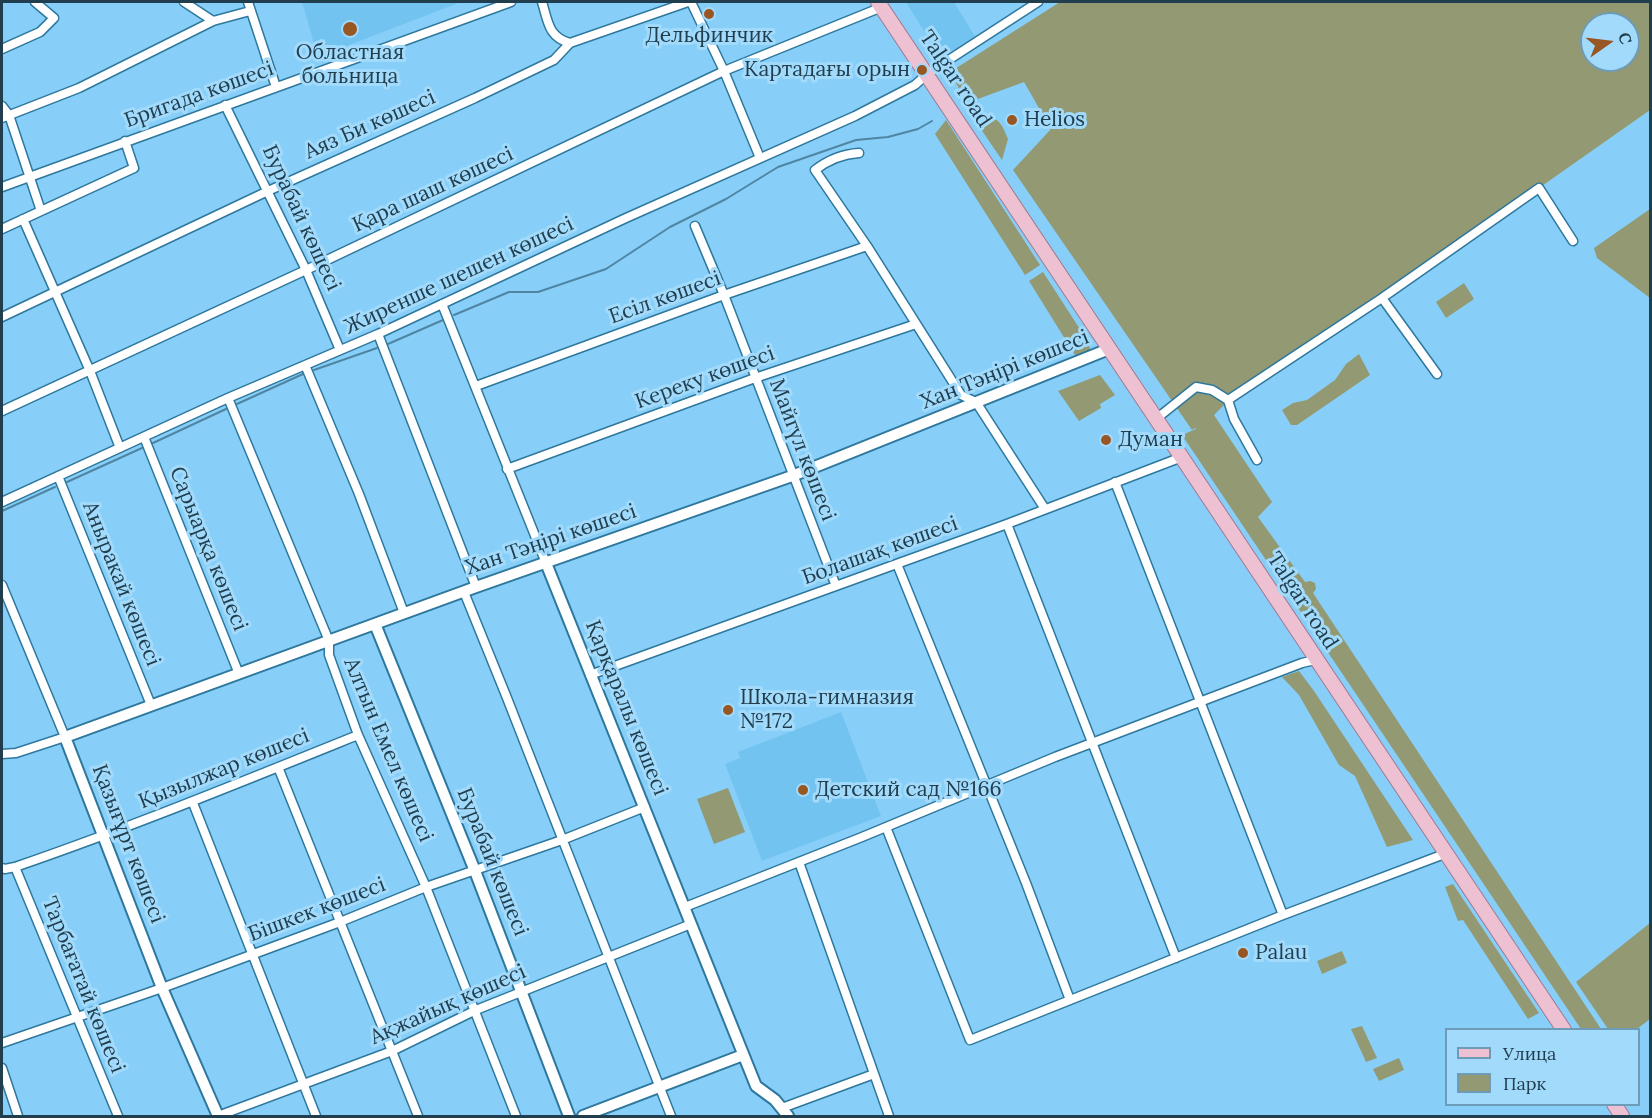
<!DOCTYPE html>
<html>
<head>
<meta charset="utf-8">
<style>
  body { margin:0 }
  #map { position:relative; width:1652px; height:1118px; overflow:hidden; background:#87cff8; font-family:Lora,serif }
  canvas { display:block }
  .frame { position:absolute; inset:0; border:3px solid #203e4e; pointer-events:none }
  .legend { position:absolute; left:1445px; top:1028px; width:195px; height:78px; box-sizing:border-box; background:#a2dafb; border:2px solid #6e9cb6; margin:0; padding:8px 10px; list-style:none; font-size:18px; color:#203e4e }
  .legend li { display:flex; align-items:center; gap:12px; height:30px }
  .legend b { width:30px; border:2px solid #6e9cb6 }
  .north { position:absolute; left:1580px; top:12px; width:60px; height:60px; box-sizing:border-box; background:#a2dafb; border:2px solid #6e9cb6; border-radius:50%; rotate:76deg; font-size:16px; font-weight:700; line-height:24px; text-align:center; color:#203e4e }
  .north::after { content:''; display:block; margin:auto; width:21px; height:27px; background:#985623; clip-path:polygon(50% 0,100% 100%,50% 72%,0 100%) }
</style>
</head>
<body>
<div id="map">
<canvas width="1652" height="1118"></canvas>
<div class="frame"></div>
<ul class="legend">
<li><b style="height:8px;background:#eec1d2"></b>Улица</li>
<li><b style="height:16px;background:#939972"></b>Парк</li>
</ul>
<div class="north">С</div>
</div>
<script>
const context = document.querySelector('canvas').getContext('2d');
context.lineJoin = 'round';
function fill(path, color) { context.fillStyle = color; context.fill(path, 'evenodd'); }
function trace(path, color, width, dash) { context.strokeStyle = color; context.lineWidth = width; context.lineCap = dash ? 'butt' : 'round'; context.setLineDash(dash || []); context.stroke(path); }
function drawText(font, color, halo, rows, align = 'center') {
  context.font = font + ' Lora,serif'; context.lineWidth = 6; context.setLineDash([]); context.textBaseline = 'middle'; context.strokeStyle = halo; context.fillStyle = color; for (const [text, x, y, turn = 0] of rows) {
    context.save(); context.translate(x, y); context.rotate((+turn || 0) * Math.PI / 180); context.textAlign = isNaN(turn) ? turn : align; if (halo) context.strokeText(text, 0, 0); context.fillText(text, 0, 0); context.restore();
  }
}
fill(new Path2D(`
  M302 2H461L318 57Z
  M906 2H954L976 38 940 57Z
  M841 712 881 816 762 861 725 764 740 758 738 752Z`), '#73c3f1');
fill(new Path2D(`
  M1060 2H1650V110L1539 188 1229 400 1214 415 1272 502 1258 517 1305 582 1310 581 1315 583 1316 589 1313 593 1601 1029H1581L1182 435 1196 429 1195 428 1192 430 1013 170 1051 129 1024 82 967 103 950 72ZM1592 24H1628V60H1592Z
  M972 116C996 117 999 116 1008 139L1002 160Z
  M946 120 1040 265 1025 275 935 134Z
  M1650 209V298L1597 258 1594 248Z
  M1043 272 1085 337 1091 351 1075 355 1029 281Z
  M1464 283 1474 299 1446 318 1436 302Z
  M1359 354 1370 375 1297 425H1291L1282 410 1293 403 1307 400 1335 380 1346 364Z
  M1100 375 1115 395 1100 404 1101 408 1079 421 1058 391Z
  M1299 671 1314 691 1413 840 1387 847 1355 776 1339 765 1299 695 1282 677Z
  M728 788 745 832 714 844 697 799Z
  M1453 884 1539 1013 1528 1019 1463 920 1458 921 1445 887Z
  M1650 923V1019L1637 1029H1608L1576 982Z
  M1342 951 1347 963 1322 974 1317 961Z
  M1362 1026 1377 1058 1366 1062 1351 1029Z
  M1399 1058 1404 1070 1379 1081 1373 1069Z`), '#939972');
trace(new Path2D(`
  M454 315 509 292H538L606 269 670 227 726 199 778 167 856 140 888 137 918 129 932 121
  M388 344 443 320
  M314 370 377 348
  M237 404 303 374
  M153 443 226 409
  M67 482 142 448
  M2 511 55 487`), '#4f85a3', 2);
const minor = new Path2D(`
  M184 2 213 21
  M248 2 276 87
  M542 2C548 21 548 37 570 43
  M691 2 724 71 760 158
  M2 49 40 32 54 18 35 2
  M225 105 306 270 340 350
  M2 106 9 115 41 211
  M2 118 79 88 213 21 250 11
  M859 153C843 154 828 160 815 170L867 246 961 395 976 402 1045 509
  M2 187 511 2
  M23 219 90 371 120 448
  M695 226 724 295 836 586
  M2 229 134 168 125 141
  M1382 298 1437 374
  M442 304 546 563
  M2 317 268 191 475 98 554 60 570 43 688 2
  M378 334 476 587
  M305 365 359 494 404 613
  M476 386 724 295 867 246
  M228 398 329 641V655L358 735 426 887 516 1116
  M2 411 306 270 724 71 882 7
  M1156 419 1196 387 1212 390 1228 400
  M144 437 239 674
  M1257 460 1234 419 1228 400 1382 298 1539 188 1573 241
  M507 469 755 378 916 324
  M58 476 151 705
  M1115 482 1283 915
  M2 502 228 398 378 334 626 218 855 116 915 85 927 74 1038 2
  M1007 524 1176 958
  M897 564 1026 883 1070 1000
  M2 585 65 737 16 753 2 754
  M464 592 507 698 671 1116
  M590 675 1007 524 1182 457
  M278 767 418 1116
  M193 803 316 1116
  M886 827 970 1040 1283 915 1447 853
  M799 862 889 1116
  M15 867 118 1116
  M2 868 5 869 15 867C131 827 244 781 358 735
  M685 907 862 837 1055 757 1302 663 1315 660
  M2 1043 162 988 340 922 426 887 562 840 645 807
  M2 1068 18 1116
  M782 1108 874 1074
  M218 1116 392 1051 476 1010 691 924`);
const tertiary = new Path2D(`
  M546 563 756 1086 775 1100 788 1116
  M375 624 475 871 569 1116
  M218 1116 162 988 65 737 476 587 792 476 1109 349
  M583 1116 743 1055`);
const primary = new Path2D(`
  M878 2 1564 1030
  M1614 1104 1622 1116`);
trace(minor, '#2e779d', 11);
trace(tertiary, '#2e779d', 14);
trace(primary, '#9f7890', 16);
trace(minor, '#fff', 8);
trace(tertiary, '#fff', 10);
trace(primary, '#eec1d2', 14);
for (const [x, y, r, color] of [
  [709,14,6,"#985623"],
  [350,29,8,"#985623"],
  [922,70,6,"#985623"],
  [1012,120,6,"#985623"],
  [1106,440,6,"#985623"],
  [728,710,6,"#985623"],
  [803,790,6,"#985623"],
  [1243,953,6,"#985623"]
]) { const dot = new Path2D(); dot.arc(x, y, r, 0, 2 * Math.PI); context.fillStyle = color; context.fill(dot); trace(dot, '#a2dafb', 2); }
drawText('21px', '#203e4e', '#a2dafb', [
  ["Дельфинчик",709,36,"center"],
  ["Областная",350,53,"center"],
  ["больница",350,77,"center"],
  ["Картадағы орын",910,70,"right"],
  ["Helios",1024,120],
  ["Думан",1118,440],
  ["Школа-гимназия",740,698],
  ["№172",740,722],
  ["Детский сад №166",815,790],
  ["Palau",1255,953]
], 'left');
drawText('21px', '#203e4e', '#a2dafb', [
  ["Talgar road",955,79,56],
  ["Бригада көшесі",199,95,-20],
  ["Аяз Би көшесі",370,125,-24],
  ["Қара шаш көшесі",433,190,-25],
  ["Бурабай көшесі",301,218,65],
  ["Жиренше шешен көшесі",459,276,-25],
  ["Есіл көшесі",665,298,-20],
  ["Хан Тәңірі көшесі",1005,370,-22],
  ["Кереку көшесі",705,378,-20],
  ["Майгүл көшесі",802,450,69],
  ["Хан Тәңірі көшесі",551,540,-19],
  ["Сарыарқа көшесі",208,549,68],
  ["Болашақ көшесі",880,551,-20],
  ["Аныракай көшесі",121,584,68],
  ["Talgar road",1302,601,57],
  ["Қарқаралы көшесі",626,708,68],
  ["Алтын Емел көшесі",388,750,67],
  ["Қызылжар көшесі",224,769,-22],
  ["Қазығұрт көшесі",128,844,69],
  ["Бурабай көшесі",492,862,68],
  ["Бішкек көшесі",317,910,-21],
  ["Тарбағатай көшесі",83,985,68],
  ["Ақжайық көшесі",448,1005,-24]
]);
</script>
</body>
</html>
